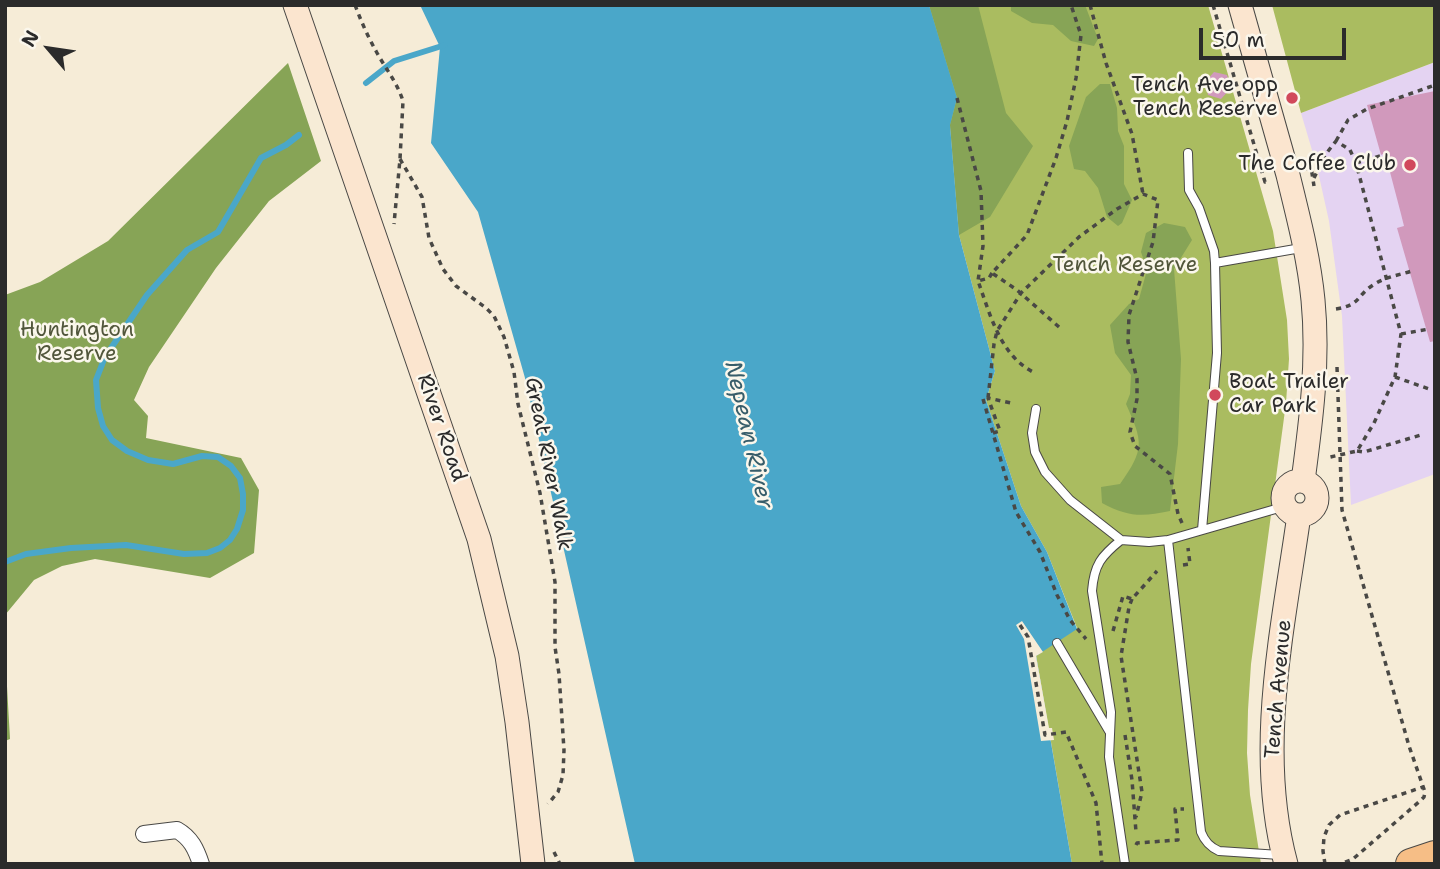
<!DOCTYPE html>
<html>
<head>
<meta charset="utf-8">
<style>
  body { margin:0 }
  #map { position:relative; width:1440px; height:869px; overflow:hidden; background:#f6ecd7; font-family:"Shantell Sans",sans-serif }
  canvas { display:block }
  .frame { position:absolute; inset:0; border:7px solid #2b2b2b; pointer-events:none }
  .north { position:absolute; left:14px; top:14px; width:70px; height:70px; -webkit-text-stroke:5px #fbf7ec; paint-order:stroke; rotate:299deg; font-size:19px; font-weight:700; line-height:28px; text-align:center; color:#2b2b2b }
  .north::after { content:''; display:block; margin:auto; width:24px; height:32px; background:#2b2b2b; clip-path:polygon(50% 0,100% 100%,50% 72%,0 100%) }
  .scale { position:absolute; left:1199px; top:28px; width:147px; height:32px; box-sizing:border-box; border:4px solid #2b2b2b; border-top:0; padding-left:9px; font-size:21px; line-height:24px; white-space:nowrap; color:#2b2b2b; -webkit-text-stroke:5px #fbf7ec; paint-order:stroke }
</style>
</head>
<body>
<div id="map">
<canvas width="1440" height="869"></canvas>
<div class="frame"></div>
<div class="north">N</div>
<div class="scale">50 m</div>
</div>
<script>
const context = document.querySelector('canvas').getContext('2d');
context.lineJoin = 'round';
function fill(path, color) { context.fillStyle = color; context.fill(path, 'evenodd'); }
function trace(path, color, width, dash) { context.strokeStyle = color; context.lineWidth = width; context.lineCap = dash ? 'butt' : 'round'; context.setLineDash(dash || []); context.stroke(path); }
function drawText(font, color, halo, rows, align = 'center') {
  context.font = font + ' "Shantell Sans",sans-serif'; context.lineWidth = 5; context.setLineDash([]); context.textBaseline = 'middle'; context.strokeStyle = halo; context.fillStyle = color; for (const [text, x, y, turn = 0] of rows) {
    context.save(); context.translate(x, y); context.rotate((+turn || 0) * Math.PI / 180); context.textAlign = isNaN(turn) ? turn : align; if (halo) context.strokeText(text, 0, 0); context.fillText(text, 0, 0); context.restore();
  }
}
fill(new Path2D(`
  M1435 62V474L1351 505 1342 316 1329 221 1317 167 1301 113Z`), '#e4d3f2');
fill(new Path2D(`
  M929 5H1208L1273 231 1287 320 1289 359 1286 403 1251 664 1248 710 1247 753 1250 795 1261 864H1072L1036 655 1077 628 1047 552 1021 506 986 400 995 371 959 235 950 125Z
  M1272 5H1435V62L1301 113Z`), '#aabc60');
fill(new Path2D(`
  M929 5H978L1006 113 1033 146 990 217 959 235 950 125 957 98Z
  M1011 5H1085L1098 39 1094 46 1071 41 1053 25 1032 23 1011 11Z
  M288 63 321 161 269 201 216 268 149 367 134 400 148 416 146 438 241 458 259 490 254 553 210 578 95 559 62 566 34 580 5 615V295L40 282 108 241Z
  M1100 84H1110L1117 108 1118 131 1124 146V184L1132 200 1122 223 1118 226 1107 217 1098 188 1085 171 1074 169 1069 146 1086 97Z
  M1164 223 1185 227 1192 240 1174 269 1181 359 1178 444 1170 511C1142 517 1128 517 1102 503L1101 487 1120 484C1145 449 1143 442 1126 404L1130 394 1131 375 1115 353 1110 325 1129 304 1139 299 1147 270 1141 252 1146 233Z
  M5 651 10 739 5 741Z`), '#87a456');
fill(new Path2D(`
  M420 5H929L957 98 950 125 959 235 995 371 986 400 1021 506 1047 552 1077 629 1036 656 1072 864H635L525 378 478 212 431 143 440 47Z`), '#4aa7c9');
fill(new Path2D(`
  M1022 621 1043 652 1036 656 1049 728H1052L1054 740 1041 741 1024 639 1016 625Z`), '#f6ecd7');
trace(new Path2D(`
  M366 83 394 61 445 45
  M5 562 26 554 71 548 126 545 184 554 207 553 220 548 230 540 237 529 243 510V494L240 478 231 466 218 457 202 456 173 464 148 460 127 451 112 440 103 426 98 408 96 380 105 357 147 295 187 250 218 232 261 158 286 145 299 135`), '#4aa7c9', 6);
fill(new Path2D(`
  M1214 72 1227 75 1231 88 1221 99 1208 95 1205 82Z
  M1435 91V341L1430 342 1397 228 1404 226 1401 214 1385 153 1381 155 1367 105Z`), '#d199bc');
const lane = new Path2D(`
  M1188 153 1189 190 1199 208 1214 251 1215 263 1217 353 1202 530
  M1215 263 1301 248
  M1036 409 1032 433 1035 452 1045 472 1070 500 1121 540 1149 542 1168 540 1286 506
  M1121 540C1101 556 1094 565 1092 591L1111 712 1109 757 1125 864
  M1168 540 1201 832C1205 842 1210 847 1219 851L1280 855
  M1057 643 1109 731`);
const street = new Path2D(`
  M144 834 177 830C191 838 196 849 201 864`);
const secondary = new Path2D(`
  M295 5 479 539 507 656 517 722 533 864
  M1240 5C1256 62 1272 118 1288 175 1298 216 1309 258 1313 300 1319 361 1311 421 1303 481
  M1283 498a17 17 0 1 1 34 0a17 17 0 1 1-34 0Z
  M1286 864C1255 750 1283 629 1299 515`);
const highway = new Path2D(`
  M1411 864 1435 856`);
trace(lane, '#494845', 10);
trace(street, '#494845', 18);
trace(secondary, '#494845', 25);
trace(highway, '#494845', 32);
trace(new Path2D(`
  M355 5C361 21 368 37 376 51 385 68 397 82 403 101L400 159 394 224
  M1090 5 1106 63 1132 134 1143 194
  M1213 5 1265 182 1269 181
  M957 98 981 191 983 246 978 281
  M1336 141 1348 120 1367 109 1435 85
  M400 159 422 197 429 238 443 269 456 286 486 308 494 316 504 337 514 372 518 404 540 493 555 582V647L559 674 564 750 563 775 558 792 548 804
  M1356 163 1380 156
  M1306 169 1311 167 1314 186
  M1314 178 1325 155 1336 141 1350 150 1356 163 1401 334 1395 377 1374 423 1357 451 1326 458
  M992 273 989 278 978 281C990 314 1000 355 1033 372
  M1336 309C1361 305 1356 296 1373 285 1385 277 1399 275 1412 271
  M1059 327 1017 290 992 273 1027 235 1056 158 1067 121 1076 78 1081 35 1071 5
  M1401 334 1429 329
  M1337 367 1342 510 1409 746 1425 792 1424 797 1420 801 1353 859 1340 864
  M1395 377 1432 390
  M988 398 994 344 997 331 1021 293 1079 237 1117 209 1143 194 1158 200 1153 242 1129 315 1128 342 1137 379V399L1130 432 1135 446 1170 474 1178 514 1182 523
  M983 399 1016 512 1040 552 1057 595 1070 620 1086 639
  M993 433 1000 431 988 398 1011 403
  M1357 451 1364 452 1421 435
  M1183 565 1190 564 1188 548
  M1132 599 1129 607 1121 656 1142 792 1136 817
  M1020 625 1028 637 1045 735 1066 732 1096 803 1102 864
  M1113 631 1123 596 1132 599 1157 571
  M1125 735 1132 780 1136 832
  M1136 845 1137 843 1178 840 1175 809H1184
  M554 852 560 864
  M1325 864 1323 851 1324 837 1329 825 1340 815 1423 787`), '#494845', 3.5, [5, 5]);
trace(lane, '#fff', 8);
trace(street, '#fff', 16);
trace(secondary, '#fbe5cf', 23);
trace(highway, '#f6be86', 30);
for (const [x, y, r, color] of [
  [1292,98,7,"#d1495b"],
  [1410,165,7,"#d1495b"],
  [1215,395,7,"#d1495b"]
]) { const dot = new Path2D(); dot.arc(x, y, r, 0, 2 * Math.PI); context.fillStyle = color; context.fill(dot); trace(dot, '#fbf7ec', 2.5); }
drawText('21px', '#2b2b2b', '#fbf7ec', [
  ["Tench Ave opp",1278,86],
  ["Tench Reserve",1278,110],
  ["The Coffee Club",1396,165],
  ["Boat Trailer",1229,383,"left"],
  ["Car Park",1229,407,"left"]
], 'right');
drawText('21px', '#51563b', '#fbf7ec', [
  ["Tench Reserve",1125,266],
  ["Huntington",77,331],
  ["Reserve",77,355]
]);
drawText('21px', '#2b2b2b', '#fbf7ec', [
  ["River Road",441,428,71],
  ["Great River Walk",548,464,79],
  ["Tench Avenue",1279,689,-85]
]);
drawText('italic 23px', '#375d6a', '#fbf7ec', [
  ["Nepean River",748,435,77]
]);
</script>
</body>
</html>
